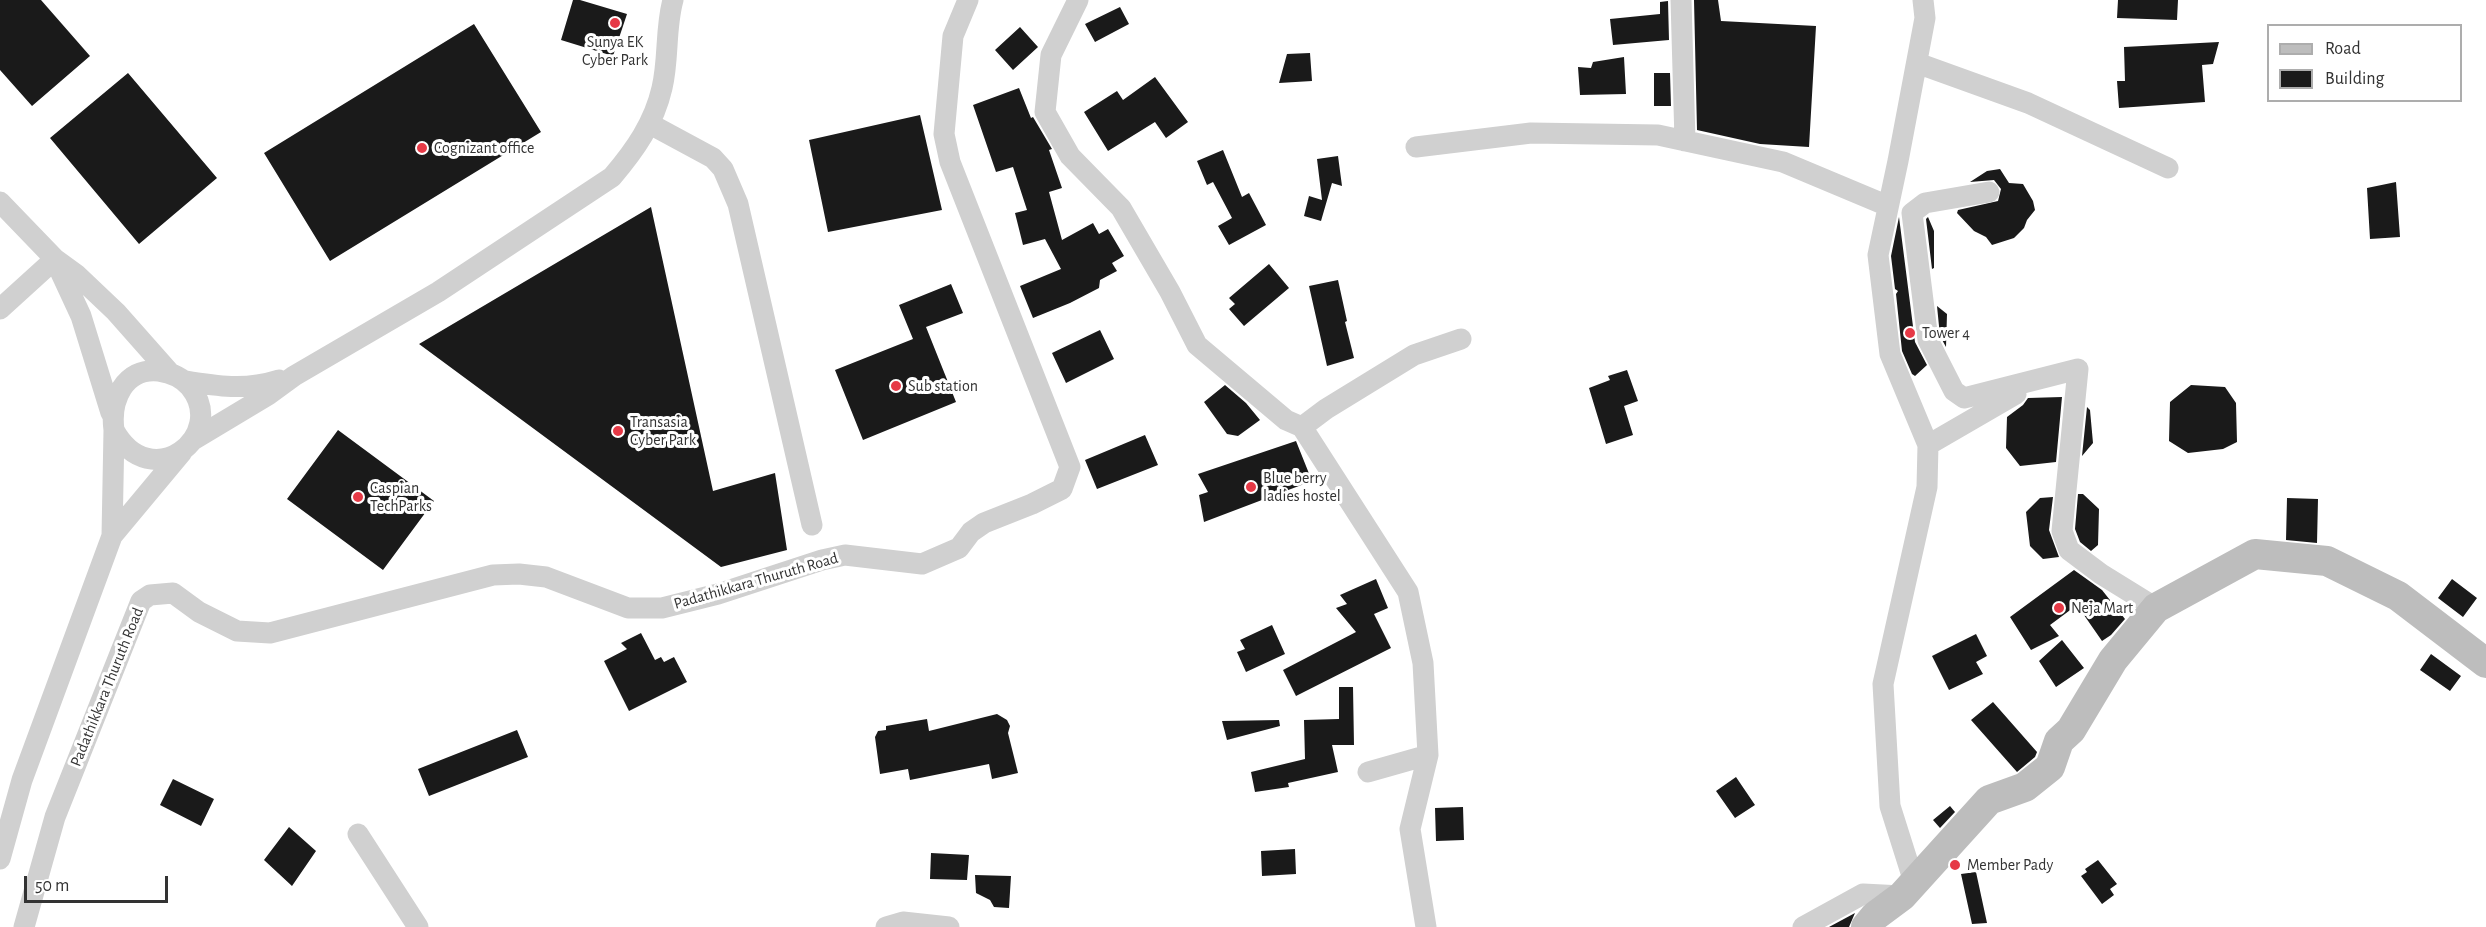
<!DOCTYPE html>
<html>
<head>
<meta charset="utf-8">
<style>
  body { margin:0 }
  #map { position:relative; width:2486px; height:927px; overflow:hidden; background:#fff; font-family:"Alegreya Sans",sans-serif }
  canvas { display:block }
  .legend { position:absolute; left:2267px; top:24px; width:195px; height:78px; box-sizing:border-box; background:#fff; border:2px solid #adadad; margin:0; padding:8px 10px; list-style:none; font-size:18px; color:#333 }
  .legend li { display:flex; align-items:center; gap:12px; height:30px }
  .legend b { width:30px; border:2px solid #adadad }
  .scale { position:absolute; left:24px; top:876px; width:144px; height:27px; box-sizing:border-box; border:3px solid #333; border-top:0; padding-left:8px; font-size:18px; line-height:21px; white-space:nowrap; color:#333; -webkit-text-stroke:4px #fff; paint-order:stroke }
</style>
</head>
<body>
<div id="map">
<canvas width="2486" height="927"></canvas>
<ul class="legend">
<li><b style="height:8px;background:#bdbdbd"></b>Road</li>
<li><b style="height:16px;background:#1a1a1a"></b>Building</li>
</ul>
<div class="scale">50 m</div>
</div>
<script>
const context = document.querySelector('canvas').getContext('2d');
context.lineJoin = 'round';
function fill(path, color) { context.fillStyle = color; context.fill(path, 'evenodd'); }
function trace(path, color, width, dash) { context.strokeStyle = color; context.lineWidth = width; context.lineCap = dash ? 'butt' : 'round'; context.setLineDash(dash || []); context.stroke(path); }
function drawText(font, color, halo, rows, align = 'center') {
  context.font = font + ' "Alegreya Sans",sans-serif'; context.lineWidth = 6; context.setLineDash([]); context.textBaseline = 'middle'; context.strokeStyle = halo; context.fillStyle = color; for (const [text, x, y, turn = 0] of rows) {
    context.save(); context.translate(x, y); context.rotate((+turn || 0) * Math.PI / 180); context.textAlign = isNaN(turn) ? turn : align; if (halo) context.strokeText(text, 0, 0); context.fillText(text, 0, 0); context.restore();
  }
}
fill(new Path2D(`
  M0 0H41L90 56 32 106 0 70Z
  M573 0H580L627 14 613 56 561 40Z
  M1694 0H1718L1721 21 1816 26 1809 147 1760 144 1697 130Z
  M2118 0H2178L2177 20 2117 18Z
  M1668 1 1669 40 1613 45 1610 19 1660 14V2Z
  M1120 7 1129 24 1095 42 1085 24Z
  M474 24 541 132 330 261 264 153Z
  M1020 27 1038 47 1013 70 995 50Z
  M2219 42 2213 64 2202 65 2205 102 2119 108 2117 81H2125L2124 47Z
  M1310 53 1312 81 1279 83 1287 54Z
  M1624 57 1626 94 1580 95 1578 67 1591 68 1593 62Z
  M128 73 217 178 139 244 50 138Z
  M1654 73H1670L1671 106H1654Z
  M1155 77 1188 122 1166 138 1155 122 1108 151 1084 112 1117 91 1123 100Z
  M1019 88 1031 118 1033 117 1052 149 1049 150 1062 188 1049 192 1062 240 1093 223 1099 234 1108 229 1124 256 1112 263 1117 271 1100 280 1099 288 1070 303 1033 318 1020 286 1061 269 1045 239 1023 245 1015 213 1027 210 1013 167 996 172 973 105Z
  M920 115 942 210 828 232 809 140Z
  M1223 150 1242 197 1249 193 1266 225 1229 245 1218 226 1232 218 1213 182 1207 185 1197 161Z
  M1338 156 1342 186 1332 183 1321 221 1304 216 1309 196 1322 200 1317 159Z
  M2000 169 2009 183 2023 184 2033 201 2035 210 2027 220 2024 228 2014 238 1992 245 1986 237 1974 231 1957 213 1958 210 1998 201 2001 189 1994 180 1970 182 1987 171Z
  M2396 182 2400 237 2370 239 2367 188Z
  M651 207 713 491 775 473 787 550 721 567 419 344Z
  M1899 217 1915 342 1927 365 1915 376 1912 374 1902 351 1896 294 1898 291 1895 289 1891 256Z
  M1928 217 1934 231V268L1932 269 1926 219Z
  M1269 264 1289 288 1244 326 1229 309 1235 304 1229 298Z
  M1338 280 1347 321 1345 322 1354 358 1327 366 1309 286Z
  M951 284 963 313 926 327 956 402 863 440 835 370 913 339 899 305Z
  M1937 306 1947 314 1946 347 1940 336Z
  M1100 330 1114 359 1066 383 1052 353Z
  M1627 370 1638 401 1624 406 1633 435 1606 444 1589 388 1610 380 1608 376Z
  M1225 385 1246 403 1260 420 1238 436 1227 434 1204 402Z
  M2191 385 2225 387 2236 403 2237 442 2223 449 2188 453 2169 441 2170 402Z
  M2062 397 2056 462 2020 466 2006 448 2007 417 2023 405 2028 398Z
  M2087 407 2090 410 2093 443 2082 456Z
  M338 430 434 501 383 570 287 499Z
  M1145 435 1158 465 1097 489 1085 460Z
  M1296 441 1312 481 1204 522 1199 495 1208 492 1198 474Z
  M2078 494H2083L2099 509 2098 545 2091 551 2080 542 2075 529Z
  M2053 497 2049 530 2059 557 2043 559 2030 546 2026 512 2040 498Z
  M2287 498 2318 499 2317 543 2286 540Z
  M2074 570 2102 590 2125 619 2111 635 2102 641 2077 605 2050 625 2059 636 2031 650 2010 617Z
  M1376 579 1388 608 1374 614 1391 648 1296 696 1283 670 1356 632 1336 608 1347 604 1340 595Z
  M2452 579 2477 598 2463 617 2438 598Z
  M1272 625 1285 654 1246 672 1237 652 1245 649 1240 640Z
  M641 633 655 660 661 657 664 662 674 657 687 682 629 711 604 661 627 649 621 643Z
  M1976 634 1987 656 1976 662 1983 674 1949 690 1932 656Z
  M2062 640 2084 668 2056 687 2039 661Z
  M2431 654 2461 676 2450 691 2420 670Z
  M1339 687H1353L1354 745H1332L1338 772 1288 783 1289 787 1255 792 1251 772 1305 759 1304 720 1339 719Z
  M1993 702 2037 752 2035 757 2017 772 1971 720Z
  M997 714 1007 720 1010 726 1008 733 1018 773 992 779 989 764 910 780 908 769 880 774 875 737 878 731 886 730V726L927 719 929 731Z
  M1279 720 1280 726 1227 740 1222 721Z
  M517 730 528 757 429 796 418 769Z
  M1736 777 1755 805 1735 818 1716 791Z
  M173 779 214 799 201 826 160 805Z
  M1950 806 1955 812 1940 828 1933 820Z
  M1463 807 1464 840 1436 841 1435 808Z
  M289 827 316 851 292 886 264 860Z
  M1295 849 1296 874 1262 876 1261 851Z
  M931 853 969 855 967 880 930 879Z
  M2098 860 2117 884 2110 889 2114 895 2102 904 2081 876 2087 872 2085 869Z
  M1976 872 1987 923 1972 924 1961 874Z
  M975 875 1011 876 1009 908 994 907 990 900 976 893Z
  M1855 913 1849 927H1829Z`), '#1a1a1a');
trace(new Path2D(`
  M1078 0 1051 55 1045 112 1070 156 1121 208 1170 292 1197 345 1286 420 1302 427 1408 592 1423 663 1428 755 1368 772
  M1681 0 1685 141
  M1917 63 2028 103 2168 168
  M650 124 713 158 723 169 738 204 812 525
  M1416 147 1531 133 1658 135 1783 162 1888 206
  M1989 192 1925 203 1912 213 1928 340 1954 391 1964 398 2078 369 2062 531 2069 550 2101 574 2156 608
  M0 202 55 259 77 275 116 312 170 373
  M55 260 81 316 111 413
  M0 309 55 259
  M185 381C219 386 244 391 279 380
  M1302 427 1326 409 1414 355 1461 339
  M193 440 268 395 294 376 438 292 612 177C635 150 654 123 662 88 669 59 665 29 673 0
  M1928 445 2016 394
  M112 536 114 430C110 401 124 367 159 371 172 373 182 377 190 387 229 435 151 497 114 430
  M358 834 418 927
  M0 859 22 780 112 536 182 452
  M1914 882 1890 806 1883 684 1927 487 1928 445 1890 354 1878 255 1898 161 1925 18 1923 0
  M24 927 55 817 141 601 150 595 173 593 199 612 237 631 270 633 493 575 519 574 546 577 628 608H662L718 594 822 560 845 555 922 564 959 548 971 532 984 523 1032 504 1062 489 1070 467 950 162 944 134 953 36 968 0
  M886 927 903 922 949 927
  M1426 927 1410 829 1428 755
  M1803 927 1863 894 1902 896`), '#d0d0d0', 21);
trace(new Path2D(`
  M1866 927 1875 916 1902 896 1989 800 2025 787 2050 767 2059 741 2071 730 2113 660 2156 608 2255 554 2327 561 2398 596 2486 663`), '#bdbdbd', 30);
for (const [x, y, r, color] of [
  [615,23,6,"#e63946"],
  [422,148,6,"#e63946"],
  [1910,333,6,"#e63946"],
  [896,386,6,"#e63946"],
  [618,431,6,"#e63946"],
  [1251,487,6,"#e63946"],
  [358,497,6,"#e63946"],
  [2059,608,6,"#e63946"],
  [1955,865,6,"#e63946"]
]) { const dot = new Path2D(); dot.arc(x, y, r, 0, 2 * Math.PI); context.fillStyle = color; context.fill(dot); trace(dot, '#fff', 2); }
drawText('16px', '#333', '#fff', [
  ["Sunya EK",615,42,"center"],
  ["Cyber Park",615,60,"center"],
  ["Cognizant office",434,148],
  ["Tower 4",1922,333],
  ["Sub station",908,386],
  ["Transasia",630,422],
  ["Cyber Park",630,440],
  ["Blue berry",1263,478],
  ["ladies hostel",1263,496],
  ["Caspian",370,488],
  ["TechParks",370,506],
  ["Neja Mart",2071,608],
  ["Member Pady",1967,865]
], 'left');
drawText('16px', '#333', '#fff', [
  ["Padathikkara Thuruth Road",756,581,-16],
  ["Padathikkara Thuruth Road",107,687,-68]
]);
</script>
</body>
</html>
